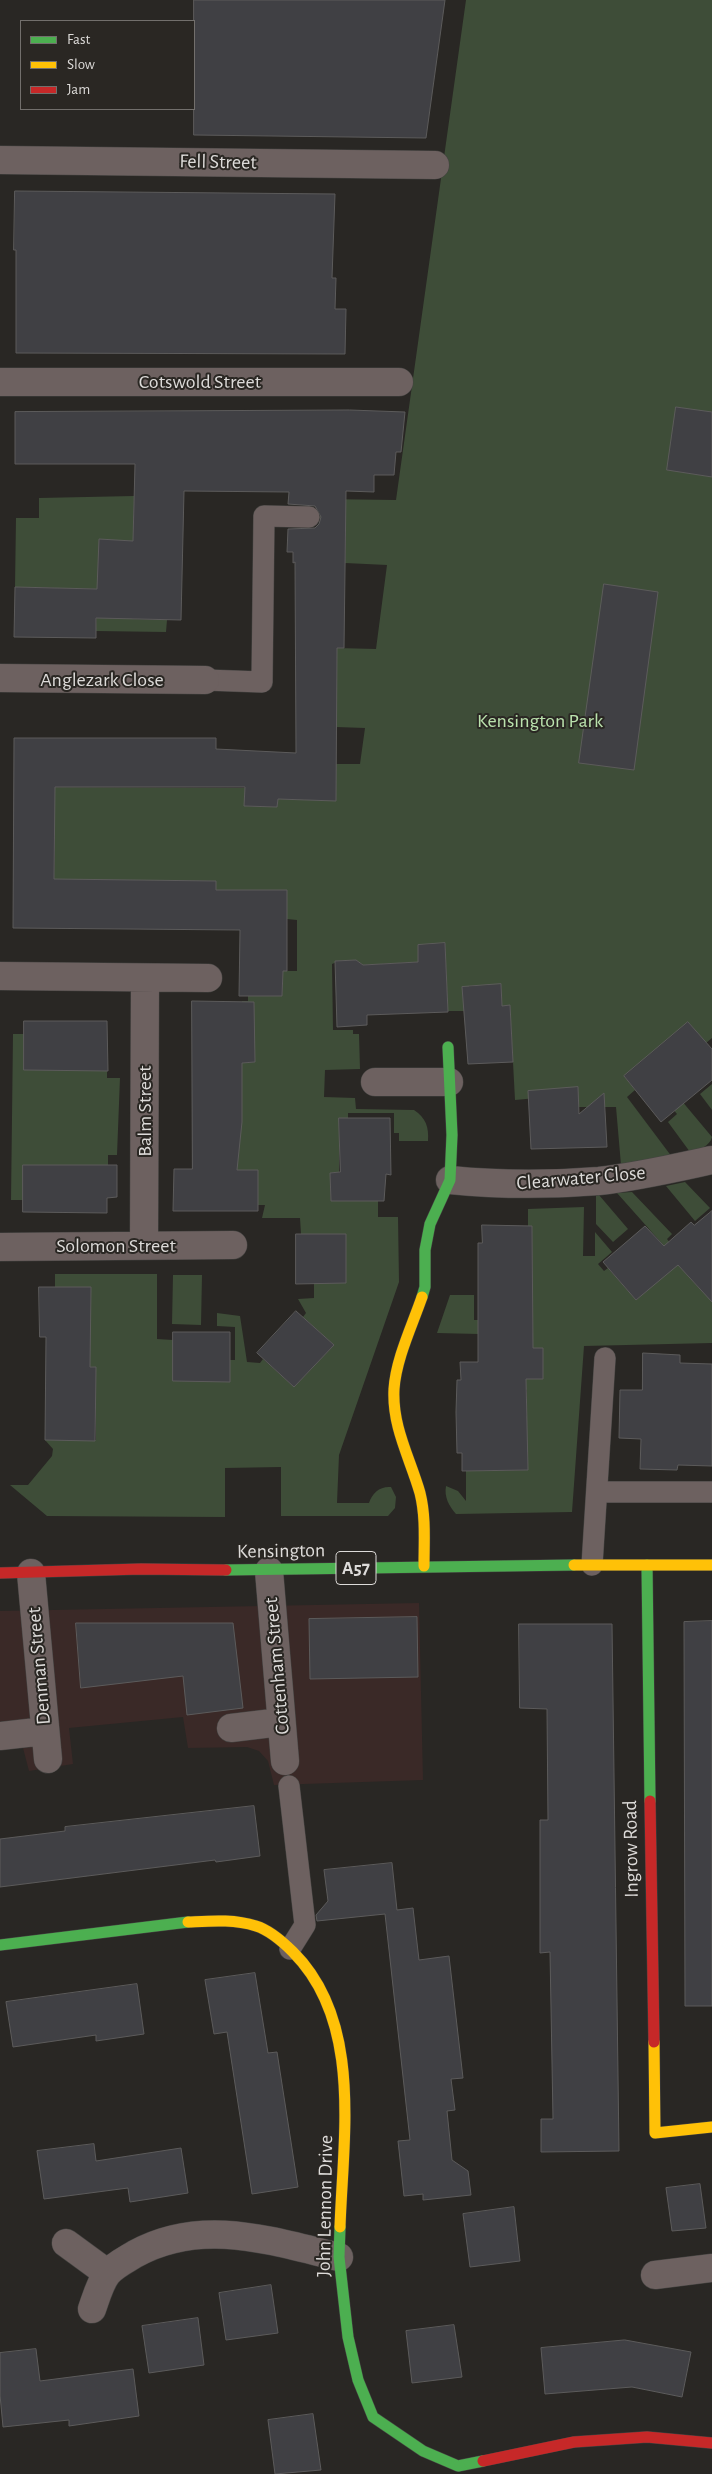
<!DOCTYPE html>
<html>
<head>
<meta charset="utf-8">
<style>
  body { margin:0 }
  #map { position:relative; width:712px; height:2474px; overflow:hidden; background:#292724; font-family:"Alegreya Sans",sans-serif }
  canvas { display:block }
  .legend { position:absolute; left:20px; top:20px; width:175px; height:90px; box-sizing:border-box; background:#2a2723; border:1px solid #726f6c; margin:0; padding:6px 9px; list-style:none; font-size:15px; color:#dddbd9 }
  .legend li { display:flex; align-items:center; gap:10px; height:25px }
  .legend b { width:25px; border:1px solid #726f6c }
</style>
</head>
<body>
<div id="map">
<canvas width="712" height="2474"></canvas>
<ul class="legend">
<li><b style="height:6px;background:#4caf50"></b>Fast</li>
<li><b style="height:6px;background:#ffc107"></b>Slow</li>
<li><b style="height:6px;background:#c62828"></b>Jam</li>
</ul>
</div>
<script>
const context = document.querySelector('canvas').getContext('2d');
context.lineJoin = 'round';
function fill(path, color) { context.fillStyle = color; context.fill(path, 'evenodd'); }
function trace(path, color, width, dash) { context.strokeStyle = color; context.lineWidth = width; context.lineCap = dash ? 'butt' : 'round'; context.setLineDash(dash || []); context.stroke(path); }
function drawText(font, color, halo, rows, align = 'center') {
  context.font = font + ' "Alegreya Sans",sans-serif'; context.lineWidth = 4; context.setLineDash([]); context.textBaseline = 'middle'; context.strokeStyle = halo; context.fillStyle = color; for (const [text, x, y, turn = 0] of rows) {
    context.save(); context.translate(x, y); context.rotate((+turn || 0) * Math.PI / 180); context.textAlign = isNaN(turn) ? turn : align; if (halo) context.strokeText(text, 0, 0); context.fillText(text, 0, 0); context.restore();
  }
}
fill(new Path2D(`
  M419 1603 423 1780 274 1785 268 1761 259 1751 247 1747 188 1748 183 1717 69 1728 73 1764 29 1771 23 1748 0 1749V1611Z`), '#3a2927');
fill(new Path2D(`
  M466 0H712V1038L706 1043 688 1022 624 1076 635 1090 627 1097 672 1157 621 1165 616 1107H579L577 1087 559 1096 515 1100 510 1006H502L501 985 469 986 471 1007 464 1011H448L445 943 418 945V962L363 965 356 960 339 961 332 964 333 1030H353V1034H359L360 1069 325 1070 324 1097 355 1098 356 1109 414 1110C426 1118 429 1127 428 1141H399V1133H394V1113H348V1118H339V1172L330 1173 331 1201H378V1217H398L399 1282 339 1455 337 1503H369C372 1493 380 1486 391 1487L396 1497 395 1508 388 1516H281V1467L225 1468V1517L47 1516 10 1485H28L52 1456 53 1449 45 1440H96V1367L53 1366V1337H90L91 1287H55V1274H157V1339L173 1340V1381H230V1360H235V1327L217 1326V1313L240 1316 247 1362 260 1363 263 1359 294 1387 334 1345 303 1317 306 1313 298 1299 314 1298V1283H346V1234H301L300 1218H262L265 1205H258V1170H234L242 1063 255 1062 254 1046H241L242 1001H248V996H282L283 971H297V920L287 919V891L224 890 223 925H216V881L54 880 55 833H14V787L245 788V806L277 807 278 799 335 800 336 764H360L365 728 336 727 337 648 376 649 387 565 345 563 346 531 320 530 321 499 396 500Z
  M134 496 132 619 167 620 166 632 96 631 97 589 15 587 16 518H39V498Z
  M13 1034H24V1070H107V1078H120L117 1155H108V1165H24L23 1200H11Z
  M712 1084V1110L700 1094Z
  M681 1100 712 1137C710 1146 699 1150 690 1152L668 1122 677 1114 672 1108Z
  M685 1182 710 1208 695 1221 666 1186Z
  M632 1192 672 1234 667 1239 671 1244 666 1248 617 1193Z
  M599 1195 628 1229 613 1242 596 1224V1196Z
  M584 1207 583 1256H595V1232L612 1252 598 1264 604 1271 608 1268 636 1300 677 1263 699 1288 712 1277V1343L584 1346 572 1512 456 1514C449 1506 444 1497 446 1486L458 1491 466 1501V1471L528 1470V1452H512V1416H527V1390L511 1379H543V1348H502L533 1333 532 1226H528V1209Z
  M173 1275H202L201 1325 172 1324Z
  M450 1295H474V1320H479V1334L437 1333Z`), '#3e4d38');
const building = new Path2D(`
  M194 0H445L426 138 194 135Z
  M15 191 335 194 332 278H336L335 309H346L345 354 16 353V250H14Z
  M676 407 712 412V477L667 470Z
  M350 410 405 412 401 452H396L394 475H374V492L346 491 344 648H337L336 801 278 799 277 807 244 806 245 787H55L54 879 216 881V890H287V971H283L282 996H239L240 930 13 928 14 738H216V749L296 753 295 562 293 563V552H287L288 529 315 528 319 524 321 517 315 506 288 504 289 492 184 491 181 620 96 618V638L14 637 15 587 97 589 99 539 133 541 135 464H15V412Z
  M604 584 658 592 634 770 579 763Z
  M445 943 448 1012 367 1015V1025L337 1027 335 961 356 960 363 965 418 962V945Z
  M501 984 502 1006 510 1005 513 1062 468 1064 462 987Z
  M192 1001 254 1002 255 1062 242 1063V1122L237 1170H258V1211H173L174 1169H192Z
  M24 1021H107L108 1071 24 1070Z
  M688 1022 712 1049V1080L661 1122 624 1076Z
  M578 1087 579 1114 604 1093 607 1147 531 1149 528 1091Z
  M339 1118H390L391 1175 386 1174 384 1201H331L330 1173 340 1172Z
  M23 1165H117V1197L107 1198V1213L23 1212Z
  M712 1211V1302L678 1265 636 1300 603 1262 645 1226 664 1246 691 1222 694 1225Z
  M482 1225 532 1226 533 1348H543V1379H526L528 1470 462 1471V1453H457L456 1412 457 1380H461L460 1362H478V1243H482Z
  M296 1234H346V1283L296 1284Z
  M39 1287H91L90 1367H96L95 1441 45 1440 46 1337H40Z
  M296 1311 334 1345 294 1387 257 1353Z
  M173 1332H230V1382L173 1381Z
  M643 1353 680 1355V1363L712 1364V1466L678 1465 677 1470 640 1469 641 1439 619 1438 620 1390H642Z
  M417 1617 418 1677 310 1679 309 1619Z
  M712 1621V2006H685L684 1622Z
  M76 1623H233L243 1708 187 1715 183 1676 81 1688Z
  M519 1624H612L619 2151 541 2152V2119H553L550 1952 540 1953V1820H548L547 1709 520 1708Z
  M254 1806 260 1856 216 1862 215 1860 0 1887V1839L65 1831V1827Z
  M392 1863 397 1910 413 1908 419 1960 449 1956 463 2078 451 2079 455 2110 447 2111 452 2160 468 2171 471 2195 423 2200V2194L404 2196 398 2141 410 2140 385 1914 317 1921 316 1915 328 1901 324 1870Z
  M255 1973 268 2053 277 2052 298 2187 252 2194 227 2032 214 2034 205 1980Z
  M137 1984 144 2034 96 2041V2035L13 2047 6 2002Z
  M94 2144 96 2161 181 2148 188 2193 130 2202 128 2188 44 2199 37 2151Z
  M700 2184 706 2228 672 2231 666 2188Z
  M514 2207 520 2261 470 2267 463 2214Z
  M271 2285 278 2333 226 2340 219 2293Z
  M198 2318 204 2365 149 2373 142 2326Z
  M454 2325 462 2377 412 2383 406 2331Z
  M625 2340 691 2352 682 2397 632 2387 545 2394 541 2348Z
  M36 2349 40 2381 133 2369 139 2416 69 2426V2420L3 2427 0 2395V2353Z
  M313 2414 321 2470 275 2474 268 2420Z`);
fill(building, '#404044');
trace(building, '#5c5b5b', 1);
const lane = new Path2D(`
  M205 680 262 682 264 516 309 517
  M597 1492H712
  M592 1565 605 1358
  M289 1786 305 1925 290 1949`);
const street = new Path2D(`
  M0 160 435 165
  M0 382H399
  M0 678 205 680
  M0 976 208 978
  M375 1082H449
  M450 1180C500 1185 549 1185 599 1181 637 1177 675 1168 712 1160
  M144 1244 145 978
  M0 1247 233 1245
  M269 1571 285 1761
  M31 1573 48 1759
  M231 1728 281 1722
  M0 1736 45 1731
  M66 2243 107 2273
  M655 2275 712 2268
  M92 2309C96 2298 100 2283 107 2274 113 2266 127 2259 135 2254 202 2217 271 2241 339 2257`);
const fast = new Path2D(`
  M422 1297 425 1287V1250L430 1224 450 1180 452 1135 448 1047
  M647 1565 650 1801
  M226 1570 574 1565
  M0 1945 188 1922
  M340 2227 339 2257 348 2337 358 2380 373 2417 423 2451 458 2466 483 2461`);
const slow = new Path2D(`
  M422 1297C412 1326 396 1359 394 1389 392 1427 410 1458 420 1493 426 1517 424 1542 424 1566
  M574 1565H712
  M188 1922C211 1921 233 1919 256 1926 269 1930 283 1942 293 1952 363 2022 343 2136 340 2227
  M654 2042 655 2133 712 2127`);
const jam = new Path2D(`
  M0 1573 141 1569 226 1570
  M650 1801 654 2042
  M483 2461 574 2442 647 2437 712 2443`);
trace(lane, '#454442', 22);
trace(street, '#454442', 29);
trace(fast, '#454442', 12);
trace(slow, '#454442', 12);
trace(jam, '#454442', 12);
trace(lane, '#6d6160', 21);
trace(street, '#6d6160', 28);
trace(fast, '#4caf50', 11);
trace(slow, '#ffc107', 11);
trace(jam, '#c62828', 11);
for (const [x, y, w] of [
  [356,1568,40]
]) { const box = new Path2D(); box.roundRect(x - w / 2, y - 16.5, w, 33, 4); context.fillStyle = '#2a2723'; context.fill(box); trace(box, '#dddbd9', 1); }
drawText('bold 19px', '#dddbd9', null, [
  ["A57",356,1568]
]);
drawText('20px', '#dddbd9', '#2a2723', [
  ["Fell Street",218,162,1],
  ["Cotswold Street",200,382],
  ["Anglezark Close",102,680],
  ["Balm Street",145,1111,-90],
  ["Clearwater Close",581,1178,-5],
  ["Solomon Street",116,1246],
  ["Kensington",281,1551,-1],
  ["Denman Street",39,1666,-95],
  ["Cottenham Street",277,1666,-95],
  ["Ingrow Road",631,1849,-91],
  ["John Lennon Drive",325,2206,-89]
]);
drawText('20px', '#bae2ad', '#2a2723', [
  ["Kensington Park",540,721]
]);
</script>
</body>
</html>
